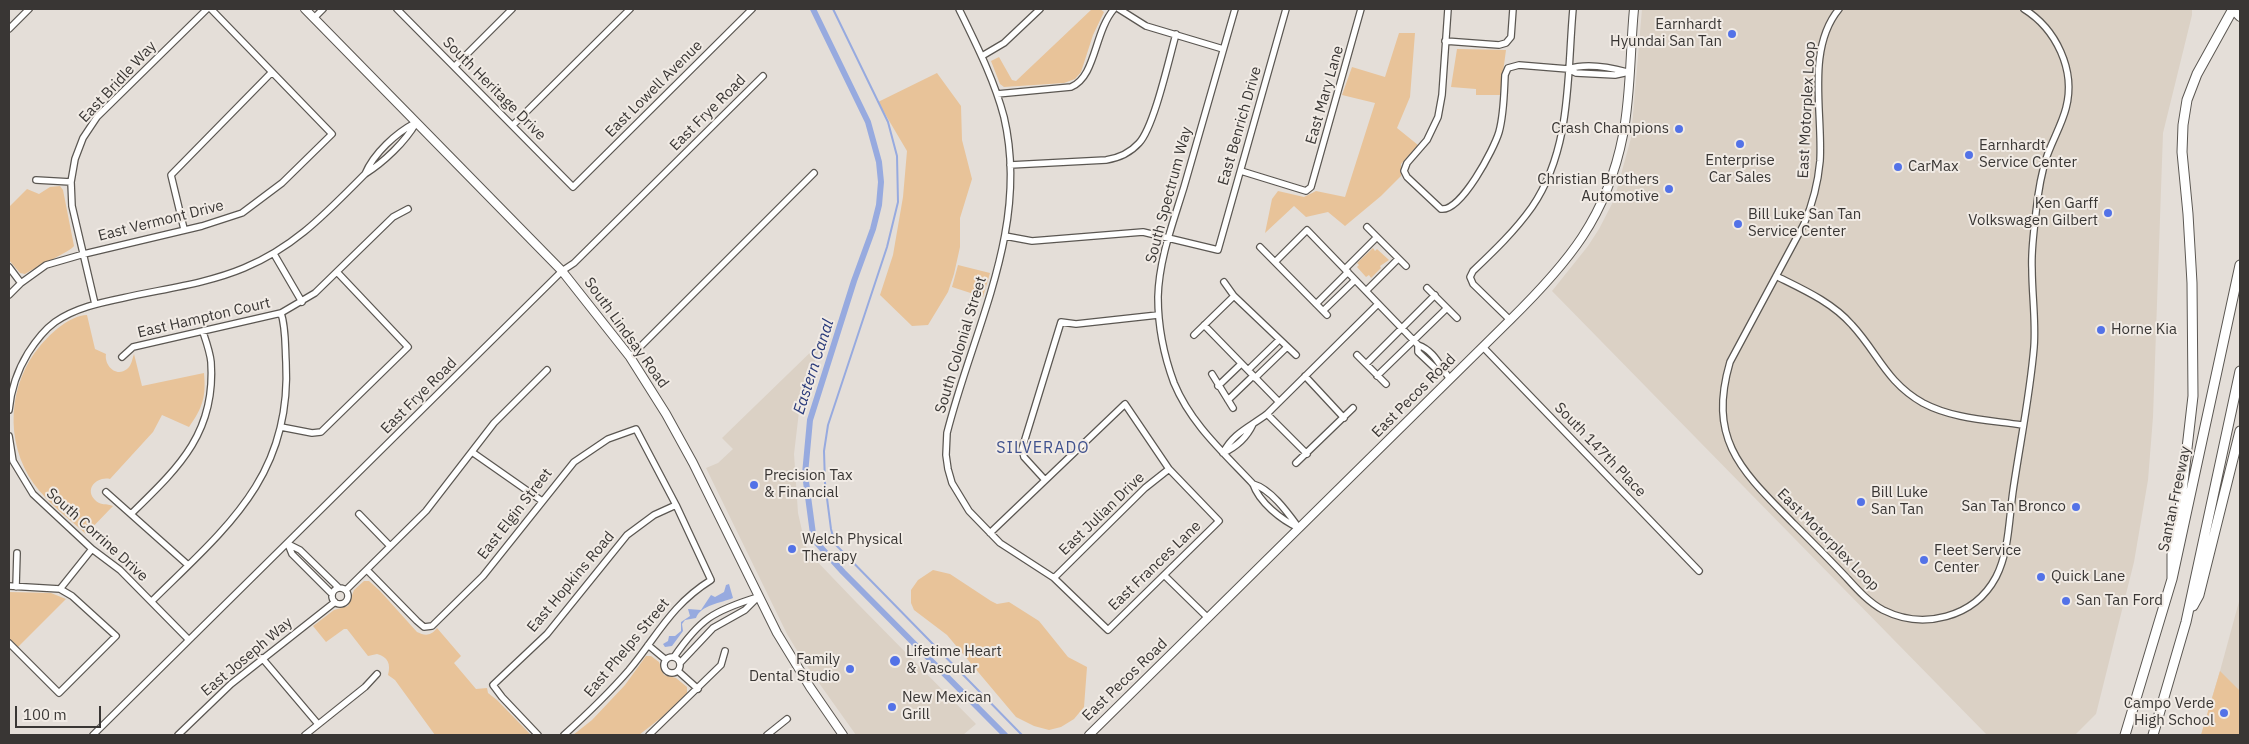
<!DOCTYPE html>
<html>
<head>
<meta charset="utf-8">
<style>
  body { margin:0 }
  #map { position:relative; width:2249px; height:744px; overflow:hidden; background:#e4ded8; font-family:"IBM Plex Sans",sans-serif }
  canvas { display:block }
  .frame { position:absolute; inset:0; border:10px solid #393634; pointer-events:none }
  .scale { position:absolute; left:15px; top:706px; width:86px; height:22px; box-sizing:border-box; border:2px solid #393634; border-top:0; padding-left:6px; font-size:15px; line-height:18px; white-space:nowrap; color:#393634; -webkit-text-stroke:4px #f1ebe5; paint-order:stroke }
</style>
</head>
<body>
<div id="map">
<canvas width="2249" height="744"></canvas>
<div class="frame"></div>
<div class="scale">100 m</div>
</div>
<script>
const context = document.querySelector('canvas').getContext('2d');
context.lineJoin = 'round';
function fill(path, color) { context.fillStyle = color; context.fill(path, 'evenodd'); }
function trace(path, color, width, dash) { context.strokeStyle = color; context.lineWidth = width; context.lineCap = dash ? 'butt' : 'round'; context.setLineDash(dash || []); context.stroke(path); }
function drawText(font, color, halo, rows, align = 'center') {
  context.font = font + ' "IBM Plex Sans",sans-serif'; context.lineWidth = 4; context.setLineDash([]); context.textBaseline = 'middle'; context.strokeStyle = halo; context.fillStyle = color; for (const [text, x, y, turn = 0] of rows) {
    context.save(); context.translate(x, y); context.rotate((+turn || 0) * Math.PI / 180); context.textAlign = isNaN(turn) ? turn : align; if (halo) context.strokeText(text, 0, 0); context.fillText(text, 0, 0); context.restore();
  }
}
fill(new Path2D(`
  M1642 9H2192V15L2163 133 2153 417 2148 480 2134 562 2096 714 2075 735H1987L1552 291 1588 246 1599 229 1614 200 1631 138Z
  M822 341 800 403 794 454 798 513 805 544 809 553 855 601 976 724 963 735H856L804 662 787 634 706 468 718 463 733 449 722 438Z
  M2240 598V735H2201L2220 671Z`), '#dbd1c5');
fill(new Path2D(`
  M1092 9H1100L1104 12 1093 35 1081 72 1075 79 1064 83 1004 87 1000 84 991 61 999 57 1012 80 1016 81Z
  M1399 33H1415L1410 97 1397 128 1418 145 1401 164V176L1381 196 1345 226 1328 212 1306 217 1294 206 1265 233 1272 199 1278 191 1304 197 1316 191 1345 197 1375 103 1342 95 1352 67 1385 77Z
  M1457 49 1506 50 1500 95H1476V89L1451 87Z
  M937 73 961 106 962 140 972 179 960 218V247L954 274 948 292 928 325 912 326 880 295 893 255 903 197 907 151 878 102Z
  M60 186 63 190 74 246C71 251 34 268 25 274L20 273 9 260V207L27 189 39 194 50 187Z
  M1373 248 1375 251 1377 249 1389 260 1380 266 1381 268 1371 278 1369 275 1366 277 1357 267 1359 265 1357 263Z
  M958 265 990 273 983 297 952 287Z
  M87 315 95 349 106 354C104 365 116 378 127 369 132 365 132 359 134 354L142 386 204 373C206 397 203 407 189 427L162 415 153 432 110 479C97 476 84 489 95 500 100 506 107 503 113 506L86 534C68 518 48 503 34 484 4 442 8 384 40 346 51 333 69 316 87 315Z
  M933 570 950 574 991 601 997 604 1009 602 1039 621 1068 657 1087 667 1084 707 1074 719 1061 727 1049 730 1034 726 1016 717 947 635 914 610 911 603V590L918 580Z
  M364 581H369L380 591 417 632C425 636 431 636 437 628L461 656 454 663 476 689 487 688 488 693 497 700 531 735H435L395 680 388 675C391 664 388 657 377 654L368 656 347 629H344L326 642 313 626 334 610 348 606 354 590Z
  M9 592 51 593 66 599 18 647 9 638Z
  M646 656H651L659 662 664 675 676 678 687 687V693L662 717 639 735H573L592 720 625 685Z
  M2220 671 2240 691V735H2201Z`), '#e8c399');
fill(new Path2D(`
  M729 584 733 598C721 603 701 605 696 618L685 620 682 624 683 631 672 646 665 647 663 644 668 641 669 636H675L681 631V622L690 616 688 609 701 610 711 595 715 597 724 592 726 585Z`), '#97aadf');
trace(new Path2D(`
  M833 9 888 122 897 156 898 202 887 247 828 425 824 451 825 483 831 529 835 544 1022 735`), '#97aadf', 2);
trace(new Path2D(`
  M813 9 868 122 879 162 881 182 879 205 873 229 854 281 810 420 805 474 813 534 816 542 843 572 1005 735`), '#97aadf', 6);
const minor = new Path2D(`
  M397 9 573 187 752 9
  M959 9C976 44 994 79 1004 117 1030 228 973 329 947 433L946 455 948 469 952 483 969 511 1000 543 1054 578 1108 630 1219 521 1169 469 1125 404 990 533
  M1119 9 1146 26 1223 49
  M1235 9C1218 68 1201 128 1184 187 1173 223 1159 259 1158 297 1158 326 1164 356 1174 383 1191 424 1223 452 1253 484 1259 502 1281 520 1299 528
  M1448 9 1442 95 1438 117 1427 140 1407 163 1404 171 1407 177 1441 209C1461 212 1494 149 1499 132 1504 114 1504 94 1505 75L1508 68 1519 65 1568 69 1576 73 1615 75 1629 72
  M1839 9C1806 49 1823 112 1820 161 1818 183 1813 203 1804 224L1730 362C1707 441 1742 471 1794 524 1811 541 1828 558 1845 576 1856 588 1868 602 1883 610 1923 630 1974 618 1996 577 2009 552 2009 519 2013 491 2020 443 2030 395 2034 347 2036 321 2032 295 2032 269 2031 250 2034 231 2036 212 2038 193 2041 174 2047 156 2053 139 2062 124 2066 108 2076 70 2056 29 2024 9
  M314 18 323 9
  M9 29 29 9
  M1445 41 1499 45 1506 43 1511 37 1513 9
  M982 56 1004 43 1040 9
  M455 66 512 9
  M1568 69C1586 63 1609 67 1627 72
  M997 94 1071 87C1096 77 1094 32 1114 9
  M513 125 630 9
  M1010 165 1106 160C1119 158 1130 153 1139 143 1154 127 1169 59 1176 34
  M1241 171 1306 191 1311 187 1361 9
  M365 174C374 153 396 133 415 123
  M36 180 71 182
  M1367 227 1406 266
  M184 229 171 175 271 73
  M1005 236 1032 241 1143 232 1218 250 1286 9
  M1260 247 1327 315
  M274 254 302 302
  M1275 262 1307 230 1418 345C1435 351 1440 367 1450 379
  M9 267 21 283
  M1345 269 1377 237
  M1776 276C1802 289 1832 302 1852 325 1878 353 1886 382 1923 403 1953 419 1989 420 2022 425
  M1224 282 1234 296 1296 355
  M1427 288 1457 318
  M1366 291 1398 259
  M9 295 21 283 46 265 84 254 202 226 242 213 282 183 332 134 211 9
  M95 304 72 206 71 182 75 159 83 138 97 117 207 9
  M1316 304 1348 272
  M1323 311 1355 280
  M1510 320 1473 284 1470 277 1473 271C1494 251 1515 231 1532 207 1572 148 1567 76 1573 9
  M1204 325 1279 402
  M1194 335 1234 296
  M1418 345V352L1436 369 1442 370
  M1483 347 1699 571
  M1357 355 1386 384
  M122 357 133 347 281 313 315 293 393 217 408 209
  M630 357 814 173
  M1366 364 1435 295
  M1248 370 1279 340
  M1212 374 1233 408
  M1305 376 1344 418
  M1377 376 1447 308
  M1255 378 1286 348
  M1218 386 1241 364
  M1228 400 1253 376
  M9 410C11 389 17 371 28 353 35 342 44 330 55 322 75 308 99 303 123 298 162 289 206 284 244 268 295 247 327 212 365 174 384 162 405 142 416 123
  M1267 414 1307 454
  M281 427 312 433 321 432 408 347 337 272
  M9 436 13 461 33 494 92 549 120 570 189 640
  M472 452 542 501
  M1223 453C1233 433 1250 427 1267 414L1378 304
  M1223 453C1236 447 1247 437 1253 424
  M1296 463 1353 408
  M1045 480 1024 457 1022 449 1061 322 1076 324 1158 315
  M1253 484C1271 489 1288 513 1299 528
  M106 492 188 565
  M132 513C178 468 216 433 211 362 210 352 206 341 203 332
  M359 514 390 546
  M288 544 300 550 339 588
  M288 544 292 554 332 594
  M367 570 417 621 424 627 432 626 483 576 574 462 608 439 636 429 676 505 711 580C671 605 658 635 629 670 609 693 586 715 564 735
  M1164 575 1208 618
  M1054 578 1145 488 1169 469
  M9 586 60 589 72 596 116 636 59 693 9 643
  M16 587 17 553
  M332 596a8 8 0 1 1 16 0a8 8 0 1 1-16 0Z
  M60 589 92 549
  M346 590 426 511 494 423 547 370
  M152 601C226 528 292 476 286 362 285 346 286 328 281 313
  M648 645 666 660
  M674 657C700 619 713 611 758 597
  M664 665a8 8 0 1 1 16 0a8 8 0 1 1-16 0Z
  M262 658 318 724
  M680 663 713 628 745 610 756 599
  M678 671 698 689
  M93 735 562 271 574 263 763 76
  M178 735 231 684 335 602
  M305 735 365 687 377 674
  M538 735 502 697 493 685 547 634 627 535 654 515 676 505
  M649 735 721 665 725 651
  M767 735 787 719`);
const major = new Path2D(`
  M305 9 562 271 630 357 666 414 693 463 777 633 810 687 843 735
  M2232 9 2240 17
  M1089 735 1510 320C1568 263 1607 217 1623 135 1631 94 1630 50 1634 9`);
const highway = new Path2D(`
  M2172 579V554L2180 509 2193 396 2192 283 2188 214 2182 152 2183 125 2187 100 2197 74 2233 9
  M2193 606 2199 595 2240 431
  M2125 735 2172 579 2240 265
  M2153 735 2186 622 2240 371`);
trace(minor, '#5b5752', 8);
trace(major, '#5b5752', 10);
trace(highway, '#5b5752', 11);
trace(minor, '#fff', 5.5);
trace(major, '#fff', 8);
trace(highway, '#fff', 9);
for (const [x, y, r, color] of [
  [1732,34,5,"#5372e7"],
  [1679,129,5,"#5372e7"],
  [1740,144,5,"#5372e7"],
  [1969,155,5,"#5372e7"],
  [1898,167,5,"#5372e7"],
  [1669,189,5,"#5372e7"],
  [2108,213,5,"#5372e7"],
  [1738,224,5,"#5372e7"],
  [2101,330,5,"#5372e7"],
  [754,485,5,"#5372e7"],
  [1861,502,5,"#5372e7"],
  [2076,507,5,"#5372e7"],
  [792,549,5,"#5372e7"],
  [1924,560,5,"#5372e7"],
  [2041,577,5,"#5372e7"],
  [2066,601,5,"#5372e7"],
  [895,661,6,"#5372e7"],
  [850,669,5,"#5372e7"],
  [892,707,5,"#5372e7"],
  [2224,713,5,"#5372e7"]
]) { const dot = new Path2D(); dot.arc(x, y, r, 0, 2 * Math.PI); context.fillStyle = color; context.fill(dot); trace(dot, '#f1ebe5', 2); }
drawText('15px', '#393634', '#f1ebe5', [
  ["Earnhardt",1722,25,"right"],
  ["Hyundai San Tan",1722,42,"right"],
  ["Crash Champions",1669,129,"right"],
  ["Earnhardt",1979,146],
  ["Service Center",1979,163],
  ["Enterprise",1740,161,"center"],
  ["Car Sales",1740,178,"center"],
  ["CarMax",1908,167],
  ["Christian Brothers",1659,180,"right"],
  ["Automotive",1659,197,"right"],
  ["Ken Garff",2098,204,"right"],
  ["Volkswagen Gilbert",2098,221,"right"],
  ["Bill Luke San Tan",1748,215],
  ["Service Center",1748,232],
  ["Horne Kia",2111,330],
  ["Precision Tax",764,476],
  ["& Financial",764,493],
  ["Bill Luke",1871,493],
  ["San Tan",1871,510],
  ["San Tan Bronco",2066,507,"right"],
  ["Welch Physical",802,540],
  ["Therapy",802,557],
  ["Fleet Service",1934,551],
  ["Center",1934,568],
  ["Quick Lane",2051,577],
  ["San Tan Ford",2076,601],
  ["Lifetime Heart",906,652],
  ["& Vascular",906,669],
  ["Family",840,660,"right"],
  ["Dental Studio",840,677,"right"],
  ["New Mexican",902,698],
  ["Grill",902,715],
  ["Campo Verde",2214,704,"right"],
  ["High School",2214,721,"right"]
], 'left');
drawText('15px', '#393634', '#f1ebe5', [
  ["East Bridle Way",118,82,-47],
  ["South Heritage Drive",494,89,45],
  ["East Lowell Avenue",654,89,-45],
  ["East Mary Lane",1325,95,-74],
  ["East Motorplex Loop",1807,110,-87],
  ["East Frye Road",708,113,-45],
  ["East Benrich Drive",1240,126,-74],
  ["South Spectrum Way",1169,195,-75],
  ["East Vermont Drive",161,221,-14],
  ["East Hampton Court",204,318,-13],
  ["South Lindsay Road",626,333,54],
  ["South Colonial Street",961,345,-73],
  ["East Frye Road",419,396,-45],
  ["East Pecos Road",1414,396,-45],
  ["South 147th Place",1600,450,46],
  ["Santan Freeway",2175,499,-78],
  ["East Elgin Street",515,514,-52],
  ["East Julian Drive",1102,514,-44],
  ["South Corrine Drive",97,535,42],
  ["East Motorplex Loop",1828,540,45],
  ["East Frances Lane",1155,566,-44],
  ["East Hopkins Road",571,582,-50],
  ["East Phelps Street",627,648,-50],
  ["East Joseph Way",247,657,-40],
  ["East Pecos Road",1125,680,-44]
]);
drawText('italic 16px', '#2a3b7a', '#f1ebe5', [
  ["Eastern Canal",814,367,-72]
]);
context.letterSpacing = '1px';
drawText('16px', '#40528e', '#f1ebe5', [
  ["SILVERADO",1043,448]
]);
context.letterSpacing = '0px';
</script>
</body>
</html>
